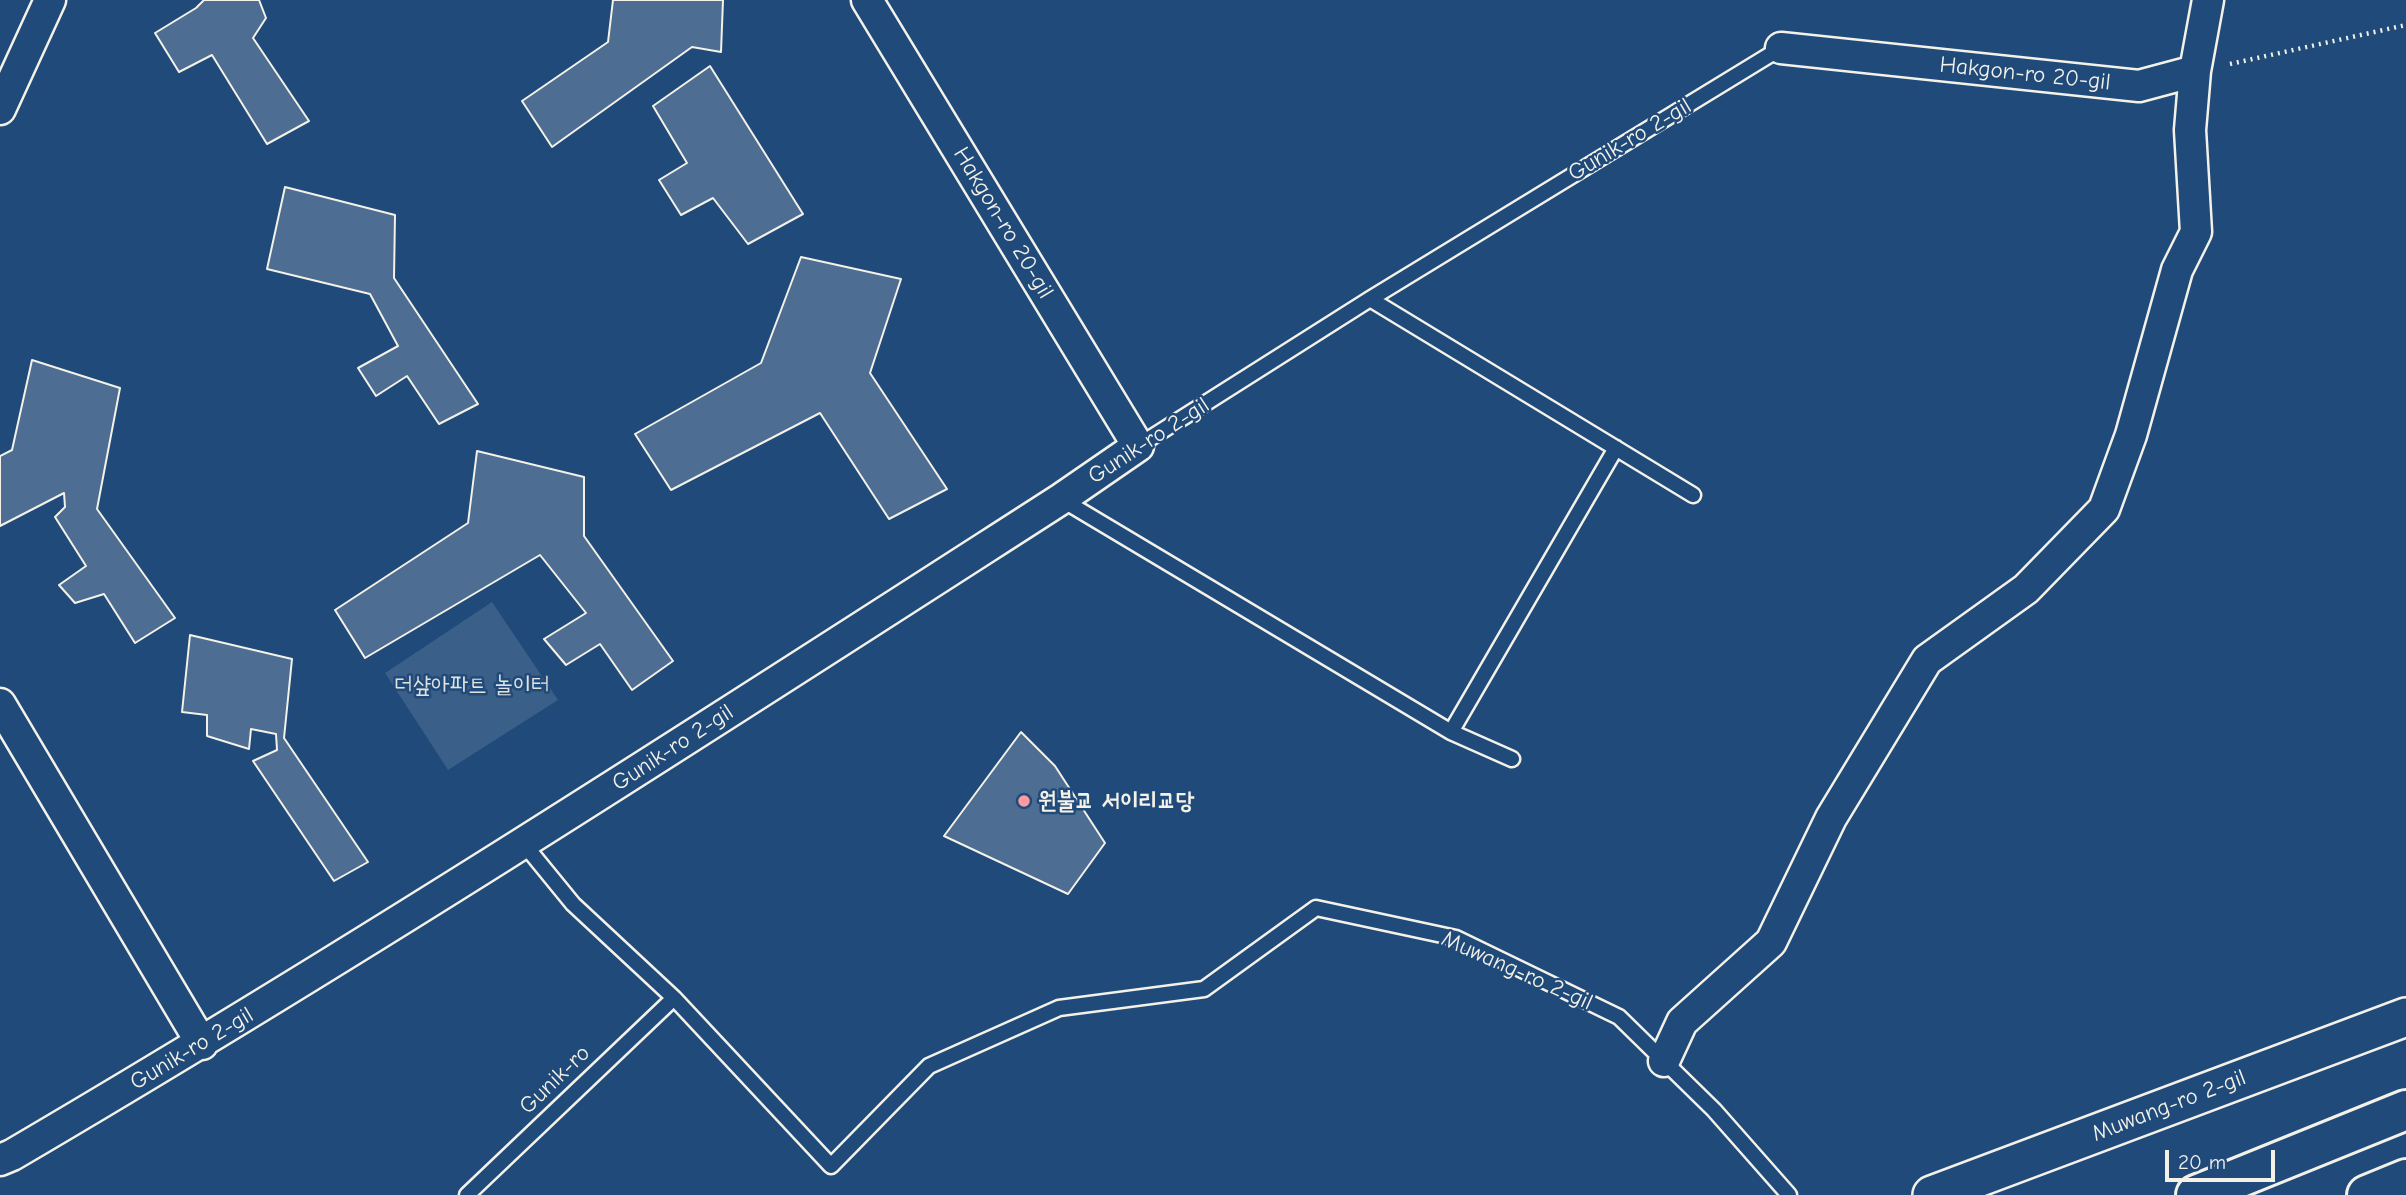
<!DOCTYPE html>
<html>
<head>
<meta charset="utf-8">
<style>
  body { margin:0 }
  #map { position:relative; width:2406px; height:1195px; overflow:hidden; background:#1f4a7a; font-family:"Comic Neue",sans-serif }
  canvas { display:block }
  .scale { position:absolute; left:2165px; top:1150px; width:110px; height:32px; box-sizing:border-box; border:4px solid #f4f1e8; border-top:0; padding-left:9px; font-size:21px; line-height:24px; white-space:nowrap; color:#f4f1e8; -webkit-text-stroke:5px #1f4a7a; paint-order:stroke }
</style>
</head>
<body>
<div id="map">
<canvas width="2406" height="1195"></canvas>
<div class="scale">20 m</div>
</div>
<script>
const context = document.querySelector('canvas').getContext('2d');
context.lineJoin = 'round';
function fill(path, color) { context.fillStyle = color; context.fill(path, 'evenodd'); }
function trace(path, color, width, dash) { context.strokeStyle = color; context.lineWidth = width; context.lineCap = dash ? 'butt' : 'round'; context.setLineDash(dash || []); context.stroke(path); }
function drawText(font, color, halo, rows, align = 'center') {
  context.font = font + ' "Comic Neue","Poor Story",sans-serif'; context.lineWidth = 5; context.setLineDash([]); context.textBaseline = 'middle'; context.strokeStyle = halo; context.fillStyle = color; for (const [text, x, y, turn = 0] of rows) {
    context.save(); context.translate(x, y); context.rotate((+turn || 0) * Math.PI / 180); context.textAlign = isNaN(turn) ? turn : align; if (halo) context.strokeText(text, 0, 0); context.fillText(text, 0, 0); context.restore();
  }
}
fill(new Path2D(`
  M492 602 558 700 448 770 385 673Z`), '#3a5f88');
const building = new Path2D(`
  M204 0H259L266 18 253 38 309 121 267 144 212 55 179 72 155 33 196 8Z
  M613 0H723L721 52 692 47 552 147 522 101 608 42Z
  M710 66 803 214 748 244 713 198 681 215 659 180 687 163 653 106Z
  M285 187 395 215 394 278 478 404 439 424 407 376 376 396 358 368 398 346 370 294 267 269Z
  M801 257 901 279 870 373 947 489 889 519 820 413 671 490 635 434 761 363Z
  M32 360 120 388 97 509 175 618 135 643 104 594 75 603 59 585 86 566 55 517 65 507 64 493 0 526V456L12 450Z
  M477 451 584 477V536L673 661 632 690 600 644 566 665 544 639 586 613 540 555 365 658 335 610 468 523Z
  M190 635 292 659 284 738 368 862 334 881 253 761 277 750 276 734 251 729 249 749 207 736V715L182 712Z
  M1021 732 1055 766 1105 843 1068 894 944 836Z`);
fill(building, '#4d6e92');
trace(building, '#f4f1e8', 2);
const service = new Path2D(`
  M1370 299 1693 495
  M1138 446 1370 299 1781 48
  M1061 499 1451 732 1512 759
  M1451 732 1616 448
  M524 844 573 904 674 998 831 1166 929 1066 1059 1008 1204 989 1316 908 1456 938 1619 1017 1714 1110 1789 1195
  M467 1195 674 998`);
const minor = new Path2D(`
  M1781 48 2139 86 2195 71 2208 0
  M0 109 50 0
  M0 704 202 1044
  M1664 1061 1682 1022 1771 942 1831 818 1927 660 2026 589 2104 509 2131 435 2177 270 2196 232 2190 130 2195 71
  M0 1160 12 1155C368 946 714 722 1061 499L1138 446 867 0`);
const tertiary = new Path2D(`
  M1932 1195 2406 1017`);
const primary = new Path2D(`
  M2196 1195 2406 1110
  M2367 1195 2406 1179`);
trace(service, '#f4f1e8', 19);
trace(minor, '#f4f1e8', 35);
trace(tertiary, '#f4f1e8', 42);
trace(primary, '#f4f1e8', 44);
trace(new Path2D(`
  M2230 64 2406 25`), '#f4f1e8', 4.5, [2, 5]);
trace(service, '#1f4a7a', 14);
trace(minor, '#1f4a7a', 30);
trace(tertiary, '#1f4a7a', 37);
trace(primary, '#1f4a7a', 38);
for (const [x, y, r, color] of [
  [1024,801,7,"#ff9aa2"]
]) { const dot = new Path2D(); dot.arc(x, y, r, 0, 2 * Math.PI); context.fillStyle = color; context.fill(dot); trace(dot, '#1f4a7a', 2.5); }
drawText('23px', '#f4f1e8', '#1f4a7a', [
  ["Hakgon-ro 20-gil",2025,74,6],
  ["Gunik-ro 2-gil",1630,140,-31],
  ["Hakgon-ro 20-gil",1003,223,59],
  ["Gunik-ro 2-gil",1149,441,-33],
  ["Gunik-ro 2-gil",673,748,-33],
  ["Muwang-ro 2-gil",1517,971,24],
  ["Gunik-ro 2-gil",192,1049,-31],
  ["Gunik-ro",555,1080,-44],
  ["Muwang-ro 2-gil",2169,1106,-21]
]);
drawText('23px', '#e1e2de', '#1f4a7a', [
  ["더샾아파트 놀이터",472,685]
]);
drawText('bold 23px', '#f4f1e8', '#1f4a7a', [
  ["원불교 서이리교당",1038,801]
], 'left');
</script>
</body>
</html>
